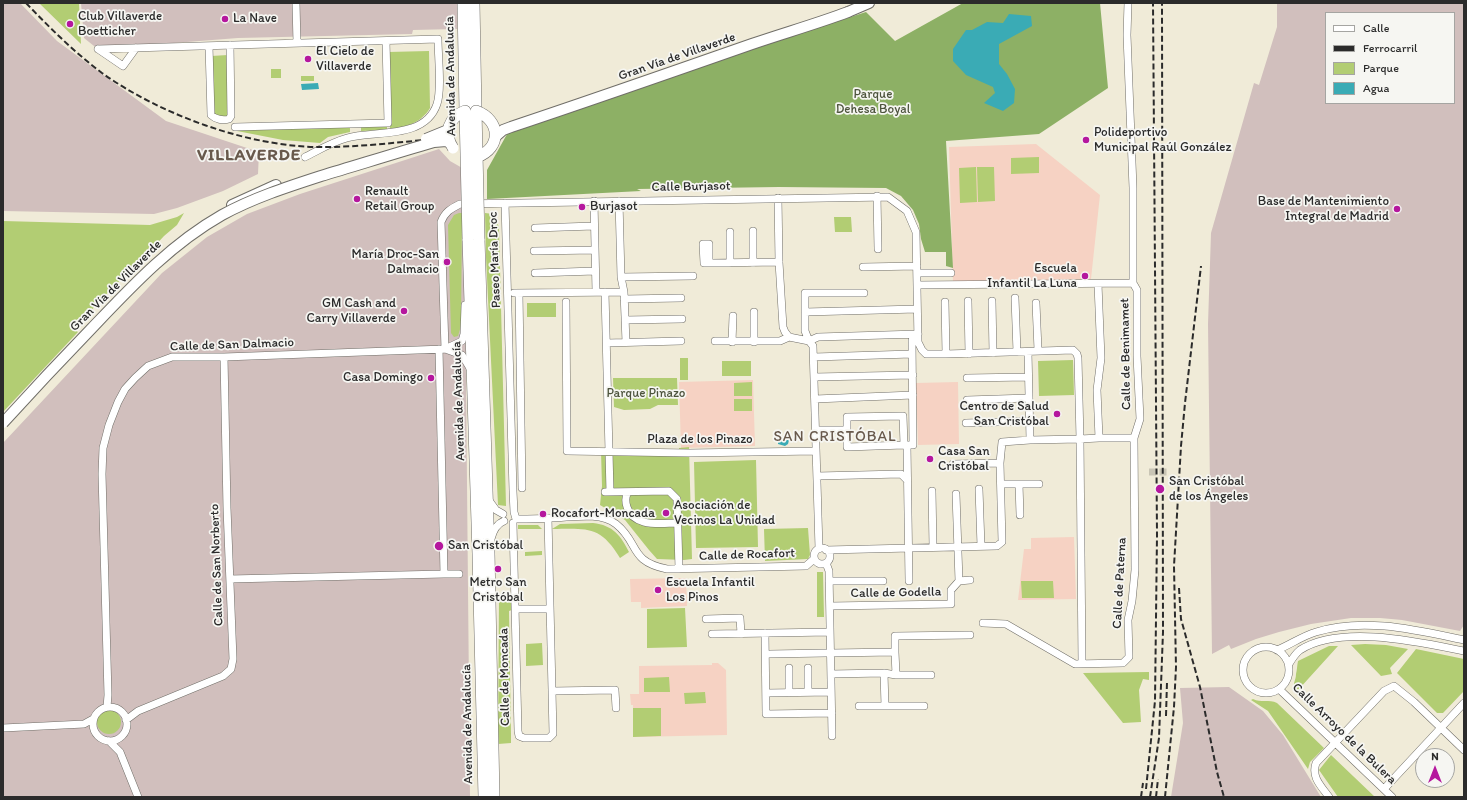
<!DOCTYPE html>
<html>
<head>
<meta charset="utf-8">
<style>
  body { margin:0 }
  #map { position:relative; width:1467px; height:800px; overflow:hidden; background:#f0ebd8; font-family:Itim,sans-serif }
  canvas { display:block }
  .frame { position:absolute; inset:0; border:4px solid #2b2b2b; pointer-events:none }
  .legend { position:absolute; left:1325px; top:12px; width:130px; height:92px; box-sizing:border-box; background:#f6f6f2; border:1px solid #a5a5a2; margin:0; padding:5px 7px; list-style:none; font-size:12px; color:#2b2b2b }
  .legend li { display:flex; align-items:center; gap:8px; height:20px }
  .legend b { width:20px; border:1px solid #a5a5a2 }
  .north { position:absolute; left:1415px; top:748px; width:40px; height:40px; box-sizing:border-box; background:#f6f6f2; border:1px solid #a5a5a2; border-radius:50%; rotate:0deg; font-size:11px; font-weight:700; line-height:16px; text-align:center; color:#2b2b2b }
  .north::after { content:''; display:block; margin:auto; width:14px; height:18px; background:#b5179e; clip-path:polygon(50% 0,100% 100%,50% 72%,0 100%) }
</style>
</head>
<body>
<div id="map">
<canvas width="1467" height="800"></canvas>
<div class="frame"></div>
<ul class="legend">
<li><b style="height:5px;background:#fff"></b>Calle</li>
<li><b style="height:5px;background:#2b2b2b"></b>Ferrocarril</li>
<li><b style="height:11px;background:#b2cd73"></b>Parque</li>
<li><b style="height:11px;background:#3aabb5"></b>Agua</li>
</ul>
<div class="north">N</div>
</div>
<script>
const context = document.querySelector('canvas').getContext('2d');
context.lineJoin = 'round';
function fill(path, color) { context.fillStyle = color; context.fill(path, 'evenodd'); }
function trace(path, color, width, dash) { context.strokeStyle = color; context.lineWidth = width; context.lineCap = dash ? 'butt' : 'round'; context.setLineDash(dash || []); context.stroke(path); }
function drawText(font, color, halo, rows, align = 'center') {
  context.font = font + ' Itim,sans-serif'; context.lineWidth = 3.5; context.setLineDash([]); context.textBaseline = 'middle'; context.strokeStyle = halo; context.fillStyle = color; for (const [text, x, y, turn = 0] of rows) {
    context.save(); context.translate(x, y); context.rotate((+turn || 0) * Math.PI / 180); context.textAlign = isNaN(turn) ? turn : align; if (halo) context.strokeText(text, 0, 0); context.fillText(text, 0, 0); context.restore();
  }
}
fill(new Path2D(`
  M1036 144 1100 195 1091 279 953 282 949 147Z
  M753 380 755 446 681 448 679 382Z
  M958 382 959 444 918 445 916 383Z
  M1074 537 1076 599 1018 600 1024 549H1031V538Z
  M686 578 687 606 641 608V602H631L630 579Z
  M712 663H718L726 670 727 735 633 737V705H631L630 694H639V666L712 665Z`), '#f6d2c3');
fill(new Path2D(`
  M3 3H20L57 41 166 121 259 152 258 174 223 191 177 208 154 214 3 211Z
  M81 3H457V29L413 30 412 34 238 38 148 45 94 46 84 38Z
  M1277 3H1464V625L1460 631 1402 620 1380 618H1351L1311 624 1279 632 1256 639 1231 649 1229 645 1212 654 1208 324 1211 233 1254 83 1259 85 1277 27ZM1326 13H1454V103H1326Z
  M439 149 450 161 464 169 470 797H3V443L162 273 207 237 247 214 300 194Z
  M1229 687 1263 711 1283 735 1321 797H1171L1183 723 1180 688Z`), '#d1bfbd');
fill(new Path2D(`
  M39 3H79L81 44Z
  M429 51 430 108C421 123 406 127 390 130L388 52Z
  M228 55 230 113 227 118 214 115 211 56Z
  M271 69H281V78H271Z
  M301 76H314V81H301Z
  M361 125H387V130L361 131Z
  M350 126V132L328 137 320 143 283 140 237 131V129Z
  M1039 157V173L1011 174V158Z
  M976 167 977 202 960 203 959 168Z
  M977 167H994L995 201 978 202Z
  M184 213 177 225 164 236 138 264 113 287 74 329 78 332 3 412V221L150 225 177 217Z
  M459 213H462L461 326 458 336 454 337 451 333 448 225 454 215Z
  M485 213 493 214 499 227 506 506 498 505 486 257Z
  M834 217H851L852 232H835Z
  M527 303H556V317H527Z
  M680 358H688V380H680Z
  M1073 360 1074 395 1039 396 1038 361Z
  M722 361H751V376H722Z
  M613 378H677L678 405H658L650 409 624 410 614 407Z
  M752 382V396H734V383Z
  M734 399H752V411H734Z
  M689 447 692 559 684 560 657 559 649 550 625 520 600 505 602 486 601 451 679 452V448Z
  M756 460 758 547 696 548 694 462Z
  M593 523C613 525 621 536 629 552L620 558C600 525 587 529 552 529L560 524Z
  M518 525H538L542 529H518Z
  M808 528 810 555 808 559 765 561 764 529Z
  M542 551V555L525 556V552Z
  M817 572H823L824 617H817Z
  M1021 581H1053L1054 598H1022Z
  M504 594H511L512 610 509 611 511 735V743L498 744 499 595Z
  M685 608 687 647 647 648V609Z
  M542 643 543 665 526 666V644Z
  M1365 644 1386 645 1408 649 1390 668 1392 674 1381 676 1351 645Z
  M1329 646H1338L1299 689 1295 690C1292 683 1296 681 1296 674 1297 670 1297 666 1298 661Z
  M1416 649 1464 659V691L1443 713H1437L1397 673Z
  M1149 672V680L1143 679 1139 690 1141 722 1123 723 1083 673Z
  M669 677 670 692H644V678Z
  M705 692 706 703 685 704 684 693Z
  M1253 699C1261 703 1269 699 1277 703L1324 748 1310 762 1308 769 1268 711 1251 700Z
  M633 708H661V736L633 737Z
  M97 722a12 12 0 1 1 24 0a12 12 0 1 1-24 0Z
  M1331 755 1375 797H1338L1319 770Z`), '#b2cd73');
fill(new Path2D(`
  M963 3H1100L1108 88 1039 134 946 141 953 268 946 266V252H925L921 239 919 224 913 210 901 196 886 188 779 187 637 189 641 191 487 199V170L511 127 866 12 895 41Z`), '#8db065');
fill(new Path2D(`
  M1009 14 1031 16 1032 26 999 44V64L1007 74 1015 89 1014 103 1003 111 984 103 995 93 993 87 966 75 953 61V49L966 30H972L987 22 1003 23Z
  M318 83 319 89 302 90 301 84Z
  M783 438 789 440 788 444 785 446 778 444V442Z`), '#3aabb5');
trace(new Path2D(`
  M1149 472H1169`), '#c9c5b5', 7, [7, 3.5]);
const street = new Path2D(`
  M296 3 297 43
  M1128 3 1127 35 1133 188V283
  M209 46 211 115C215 119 223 121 229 119L231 116 230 45
  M98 49 438 39C438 56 442 89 437 104 425 140 375 130 347 138 332 142 319 150 305 157
  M98 49 123 66 136 48
  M235 127 388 123 386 41
  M877 196 878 249
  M778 198 779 262 783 327 785 332 789 337
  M594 201 596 292
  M619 201 621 277 624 292 626 342
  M505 203 513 491 514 512 516 519
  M535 228 594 226
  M753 231V263
  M730 232V263
  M534 251 595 250
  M709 263V244H703L704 263H712L779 262
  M863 267 917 266
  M535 273 595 271
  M917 273H951
  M621 277 693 276
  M1098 284 1101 358 1097 390 1099 438H1134
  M917 285 1133 283 1137 290V356L1140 419 1134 438 1135 570 1132 601 1128 620 1129 657 1123 663 1075 664 1006 624 983 623
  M605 292 610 492
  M514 293 624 292
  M519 293 522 488
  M1015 298 1017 352
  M624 299 681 298
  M968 301 969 354
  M992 301 993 353
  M566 302 567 451 689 453 816 451
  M945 302 946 354
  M1036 303 1038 350
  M754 312V342
  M805 312 917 309
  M625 320 682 319
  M715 341H780L789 337 809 341 813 346 819 549
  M809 341 818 337 918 334
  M809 341 805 331V293H864
  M732 342 733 316
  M607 343 681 341
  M445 349 441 222C445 212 450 209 460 204L888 197 907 211 916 232 918 342 922 350 926 354H946L1073 350 1077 354 1078 358 1080 439 1099 438
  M445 349 462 355 471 370
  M1028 352 1030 440
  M814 357 912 354
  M814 377 913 375
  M967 378 1028 377
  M815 399 913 395
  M967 400 1029 398
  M966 423 1030 421
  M816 430H847V417L903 416 904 445 847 447V430
  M953 464 1000 463
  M817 476 901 474 907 480
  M1001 484H1039
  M1019 484 1020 515
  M979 489 981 546
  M932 491 933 547
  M605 492 669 491 677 499 679 569
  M628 492C625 497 625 501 627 507 634 528 660 523 678 523
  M488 499 496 510 503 514
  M516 519C527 519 539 519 550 518 570 518 599 511 616 524 640 543 628 561 667 569L806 566 814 559
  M513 523 518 731 519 736 524 738H549L553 734 548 518
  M491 539C493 531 496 524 504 521
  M814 556a8 8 0 1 1 16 0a8 8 0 1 1-16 0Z
  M826 550 997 546 1002 542 1000 463 1002 442 1030 440 1080 439 1082 664
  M826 563 829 571 832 736
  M444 574H459
  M230 579 444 574 439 349
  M829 581H883
  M909 581 907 445H913L912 340 918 334
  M959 581 970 580
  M830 606 951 604V590L959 581 956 494
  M516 609H550
  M706 619 740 618 741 634
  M765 633 766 714 832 713
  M712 634 830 632
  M1243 670a23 23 0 1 1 46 0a23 23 0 1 1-46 0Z
  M1277 650C1290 645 1302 636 1316 632 1364 617 1416 630 1464 640
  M895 652 896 675H931
  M831 653 895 652V636L970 635
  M770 654 826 653
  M1289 664C1292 659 1295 654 1300 650 1341 624 1419 642 1464 651
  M789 668V693
  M808 668V692
  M884 673 885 706H924
  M831 674 884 673 896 675
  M1279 689 1392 797
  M552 691 615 690 616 708
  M766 693 831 692
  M859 706H885
  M107 707 108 695 102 474 103 448 109 425 118 402 125 389 135 378 148 366 172 357H224L445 349 462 341 464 334 465 305
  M93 724a17 17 0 1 1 34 0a17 17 0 1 1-34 0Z
  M126 720 138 711 223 676 231 669 233 659 227 508 224 357
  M3 728 84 724 93 719
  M109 741 120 752 138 797
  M1384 789 1464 703
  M1329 797C1321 786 1311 777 1316 763L1384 691 1394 686 1414 702 1464 750`);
const secondary = new Path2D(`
  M848 12 869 3
  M232 205 276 185`);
const primary = new Path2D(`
  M463 3 465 111H476L474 3
  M468 239 478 554 484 797
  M479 239 489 553 494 797`);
trace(street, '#706e68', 8);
trace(secondary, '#706e68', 12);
trace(primary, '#706e68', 12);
trace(street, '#fff', 7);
trace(secondary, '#fff', 10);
trace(primary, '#fff', 11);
trace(new Path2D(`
  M26 3C50 28 74 52 102 73 161 115 251 148 324 147 361 147 399 142 436 139
  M1179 588 1181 619 1200 687 1217 772 1224 797
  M1166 716 1167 682
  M1146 789 1155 701 1157 535 1153 3
  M1141 797 1143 783
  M1150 797 1159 738 1163 632 1162 3
  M1156 797 1158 779
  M1165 797 1174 707 1176 667 1174 566 1181 446 1185 403 1201 266`), '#2b2b2b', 2, [6, 3]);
const secondaryBridge = new Path2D(`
  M495 137 503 130 511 127C592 100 672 72 752 44 784 33 816 24 848 12
  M426 139 448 130
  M3 423C32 391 62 359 92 328 132 286 171 244 222 215 253 198 287 187 321 176 358 165 396 153 434 142L446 141 450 143`);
const primaryBridge = new Path2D(`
  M453 148C443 133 449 117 465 111L468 239
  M477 157C502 148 501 120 476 111L479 239`);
trace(secondaryBridge, '#706e68', 12, []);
trace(primaryBridge, '#706e68', 12, []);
trace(secondaryBridge, '#fff', 10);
trace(primaryBridge, '#fff', 11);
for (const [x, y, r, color] of [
  [225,19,4,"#b5179e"],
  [70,24,4,"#b5179e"],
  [308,59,4,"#b5179e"],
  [1086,140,4,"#b5179e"],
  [357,199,4,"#b5179e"],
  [582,207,4,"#b5179e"],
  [1397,209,4,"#b5179e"],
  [447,262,4,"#b5179e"],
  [1085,276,4,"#b5179e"],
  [404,311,4,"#b5179e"],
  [431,378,4,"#b5179e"],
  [1057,414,4,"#b5179e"],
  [930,459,4,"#b5179e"],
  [1160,489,5,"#b5179e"],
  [666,513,4,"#b5179e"],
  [543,514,4,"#b5179e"],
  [439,546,5,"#b5179e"],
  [498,569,4,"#b5179e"],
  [658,590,4,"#b5179e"]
]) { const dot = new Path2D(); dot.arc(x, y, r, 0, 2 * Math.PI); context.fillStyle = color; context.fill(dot); trace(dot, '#f6f6f2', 1.5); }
drawText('13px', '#2b2b2b', '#f6f6f2', [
  ["Club Villaverde",78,17],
  ["Boetticher",78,32],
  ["La Nave",233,19],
  ["El Cielo de",316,52],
  ["Villaverde",316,67],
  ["Polideportivo",1094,133],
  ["Municipal Raúl González",1094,148],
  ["Renault",365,192],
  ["Retail Group",365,207],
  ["Base de Mantenimiento",1389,202,"right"],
  ["Integral de Madrid",1389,217,"right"],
  ["Burjasot",590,207],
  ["María Droc-San",439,255,"right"],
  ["Dalmacio",439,270,"right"],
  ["Escuela",1077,269,"right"],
  ["Infantil La Luna",1077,284,"right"],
  ["GM Cash and",396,304,"right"],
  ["Carry Villaverde",396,319,"right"],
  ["Casa Domingo",423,378,"right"],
  ["Centro de Salud",1049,407,"right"],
  ["San Cristóbal",1049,422,"right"],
  ["Casa San",938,452],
  ["Cristóbal",938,467],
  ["San Cristóbal",1169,482],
  ["de los Ángeles",1169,497],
  ["Asociación de",674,506],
  ["Vecinos La Unidad",674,521],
  ["Rocafort-Moncada",551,514],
  ["San Cristóbal",448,546],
  ["Metro San",498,583,"center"],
  ["Cristóbal",498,598,"center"],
  ["Escuela Infantil",666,583],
  ["Los Pinos",666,598]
], 'left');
drawText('13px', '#2b2b2b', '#f6f6f2', [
  ["Gran Vía de Villaverde",677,57,-19],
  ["Avenida de Andalucía",451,76,-91],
  ["Calle Burjasot",691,187,-1],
  ["Paseo María Droc",495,260,-92],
  ["Gran Vía de Villaverde",116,286,-45],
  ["Calle de San Dalmacio",232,345,-2],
  ["Calle de Benimamet",1126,354,-91],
  ["Avenida de Andalucía",459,401,-92],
  ["Plaza de los Pinazo",700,440],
  ["Calle de Rocafort",747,555,-2],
  ["Calle de San Norberto",217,565,-92],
  ["Calle de Paterna",1120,583,-87],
  ["Calle de Godella",896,593,-1],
  ["Calle de Moncada",505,677,-91],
  ["Avenida de Andalucía",468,724,-91],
  ["Calle Arroyo de la Bulera",1344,734,44]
]);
drawText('13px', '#4d543d', '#f6f6f2', [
  ["Parque",873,95],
  ["Dehesa Boyal",873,110],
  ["Parque Pinazo",646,394]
]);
context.letterSpacing = '1px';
drawText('15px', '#68594c', '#f6f6f2', [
  ["SAN CRISTÓBAL",835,437]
]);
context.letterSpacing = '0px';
context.letterSpacing = '1px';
drawText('bold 17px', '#68594c', '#f6f6f2', [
  ["VILLAVERDE",249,156]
]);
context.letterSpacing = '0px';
</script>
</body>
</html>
